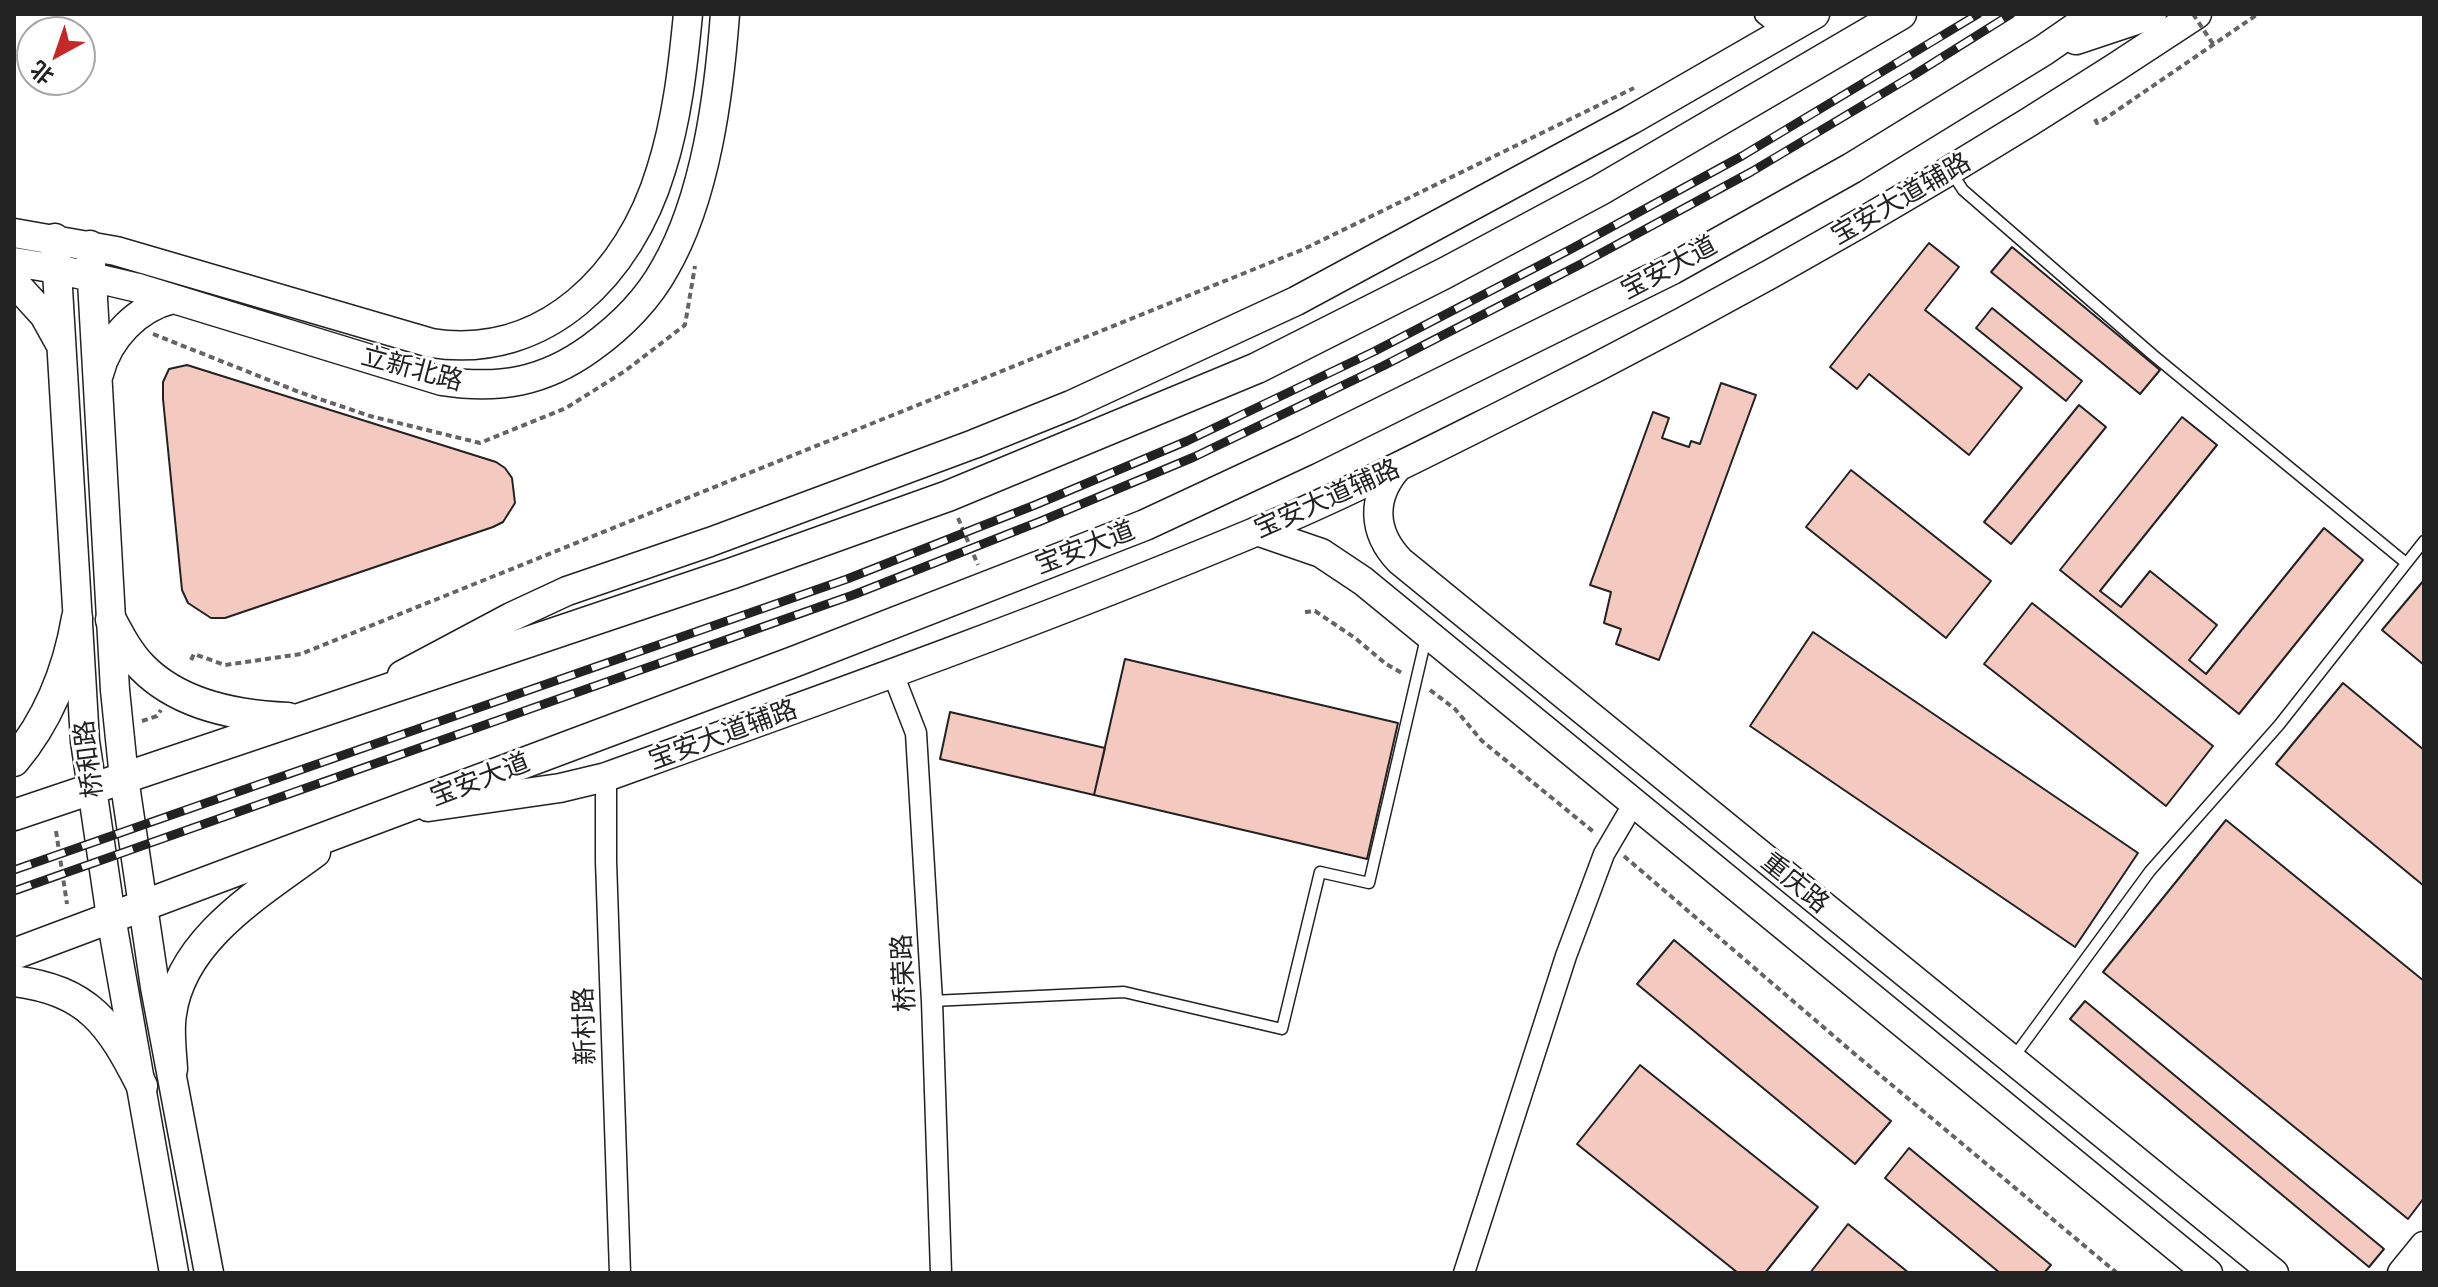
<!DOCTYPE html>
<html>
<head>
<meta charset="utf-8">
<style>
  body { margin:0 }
  #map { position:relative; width:2438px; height:1287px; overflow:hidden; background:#fff; font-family:"Public Sans","Noto Sans SC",sans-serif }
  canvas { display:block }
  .frame { position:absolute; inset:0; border:16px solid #222; pointer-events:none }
  .north { position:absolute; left:16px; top:16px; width:80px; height:80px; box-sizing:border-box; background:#fff; border:2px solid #a7a7a7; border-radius:50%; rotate:220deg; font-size:22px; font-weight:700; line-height:32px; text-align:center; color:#222 }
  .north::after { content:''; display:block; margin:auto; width:28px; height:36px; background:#c62828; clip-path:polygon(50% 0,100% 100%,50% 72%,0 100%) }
</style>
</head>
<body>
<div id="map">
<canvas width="2438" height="1287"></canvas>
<div class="frame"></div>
<div class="north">北</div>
</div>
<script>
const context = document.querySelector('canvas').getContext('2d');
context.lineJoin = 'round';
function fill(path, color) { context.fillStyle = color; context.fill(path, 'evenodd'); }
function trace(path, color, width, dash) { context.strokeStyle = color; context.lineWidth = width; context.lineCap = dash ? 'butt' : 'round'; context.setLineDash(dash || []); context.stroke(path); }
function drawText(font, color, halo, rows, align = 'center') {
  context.font = font + ' "Public Sans","Noto Sans SC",sans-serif'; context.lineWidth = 6; context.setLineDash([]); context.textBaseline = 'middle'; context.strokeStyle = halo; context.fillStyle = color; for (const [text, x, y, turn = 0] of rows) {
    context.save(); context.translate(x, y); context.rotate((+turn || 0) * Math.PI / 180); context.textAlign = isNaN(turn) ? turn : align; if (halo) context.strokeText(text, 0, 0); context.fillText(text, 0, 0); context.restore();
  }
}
const building = new Path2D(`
  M1929 243 1959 267 1925 310 2022 388 1969 455 1869 374 1857 389 1830 367Z
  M2012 247 2160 370 2140 394 1991 272Z
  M1992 308 2082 381 2066 401 1976 328Z
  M187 365 496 462 505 468 512 478 515 503 503 522 493 527 225 618H211L188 603 182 590 163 399V382L169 369Z
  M1721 383 1756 395 1659 660 1616 644 1621 629 1604 623 1611 592 1590 585 1653 412 1669 418 1662 438 1689 447 1691 441 1700 444Z
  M2079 405 2106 427 2011 544 1984 522Z
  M2182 417 2217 445 2100 591 2121 607 2150 571 2217 625 2189 660 2206 674 2324 528 2363 560 2239 714 2060 570Z
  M1851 470 1991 581 1946 638 1806 527Z
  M2424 580V665L2382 630Z
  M2032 603 2213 746 2166 806 1984 664Z
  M1813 632 2138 853 2075 947 1750 726Z
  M1125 659 1398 723 1367 859 1094 795Z
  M2343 683 2424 750V886L2276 764Z
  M950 712 1105 748 1094 795 940 759Z
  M2226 820 2424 981V1198L2408 1219 2103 972Z
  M1674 940 1891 1121 1855 1164 1637 984Z
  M2085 1001 2384 1249 2369 1267 2070 1019Z
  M1640 1065 1818 1207 1765 1273H1738L1577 1144Z
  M1909 1148 2051 1265 2044 1273H2000L1885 1178Z
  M1848 1224 1909 1273H1810Z`);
fill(building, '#f3c9c0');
trace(building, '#222', 2);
const lane = new Path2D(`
  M1952 173 1963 190 2153 355 2406 563
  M932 1001 1124 992 1282 1029 1320 872 1369 883 1426 638
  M2013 1058 2150 871 2279 725 2424 541`);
const street = new Path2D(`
  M1765 14 1786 31
  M893 674 916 733 932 1001 941 1273
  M606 777V861L620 1273
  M1464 1273 1566 956 1604 854 1634 803`);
const secondary = new Path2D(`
  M14 233 116 251 431 343C546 361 630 273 661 170 677 120 683 66 688 14
  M55 238 85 741 111 917 174 1273
  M90 245 115 690 124 778 155 987 209 1273
  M14 262 57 269 138 288 442 381C499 390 544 382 591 348 620 327 648 299 665 268 706 197 719 94 725 14
  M14 282 44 315 59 342
  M99 374C108 338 137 308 173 299
  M1398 467C1371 497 1372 532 1400 561L2274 1273
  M1257 531 1321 553 1363 581 2208 1273
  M402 675 511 617 567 591 710 542 974 444 1071 405 1296 301 1631 120 1815 14
  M428 807 560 788 606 777C823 699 1042 621 1255 532 1340 497 1422 455 1504 414 1744 295 1975 162 2197 14
  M2402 1273 2424 1246`);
const primary = new Path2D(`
  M2076 39 2151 14
  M111 620C120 637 129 654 142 667 179 705 237 716 288 718
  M14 761C49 719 68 671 77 618
  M14 815 733 573 948 496 1257 368 1445 273 1600 190 1901 14
  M14 954 796 661 1145 525 1306 450 1672 269 1852 168 2044 50 2096 14
  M14 981C89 991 110 1023 142 1086
  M172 1069C171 1051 168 1031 171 1014 181 939 260 893 315 852`);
trace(lane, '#222', 13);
trace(street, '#222', 23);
trace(secondary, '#222', 31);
trace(primary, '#222', 33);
trace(new Path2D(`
  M2095 119 2097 123 2103 120 2258 14
  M153 334 299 392 370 416 480 443 566 408 625 371 685 325 695 266
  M958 518 978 565
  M1305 612 1315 611 1355 638 1386 664 1402 673
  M191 660 194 654 225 665 301 654 1304 249 1634 88
  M1430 690 1455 709 1482 741 1595 833
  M142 721 157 716 161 710
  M56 831 67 904
  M1624 856 1850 1050 2117 1273`), '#646464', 4, [6, 4]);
trace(lane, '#fff', 10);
trace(street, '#fff', 20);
trace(secondary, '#fff', 28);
trace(primary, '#fff', 30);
const rail = new Path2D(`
  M14 870 847 579 1035 505 1187 441 1375 351 1573 248 1742 156 1978 14
  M14 891 853 595 1041 521 1194 457 1383 366 1581 264 1751 172 1917 73 2011 14`);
trace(rail, '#222', 9);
trace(rail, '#fff', 6, [18]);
trace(new Path2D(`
  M2193 14 2213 44`), '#646464', 4, [6, 4]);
drawText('26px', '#222', '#fff', [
  ["宝安大道辅路",1901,199,-30],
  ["宝安大道",1669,268,-28],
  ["立新北路",412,369,15],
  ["宝安大道辅路",1327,499,-24],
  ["宝安大道",1085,548,-21],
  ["宝安大道辅路",723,735,-20],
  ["桥和路",89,759,-97],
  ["宝安大道",480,780,-21],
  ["重庆路",1795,883,39],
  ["桥荣路",904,973,-93],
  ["新村路",585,1026,-92]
]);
</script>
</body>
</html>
